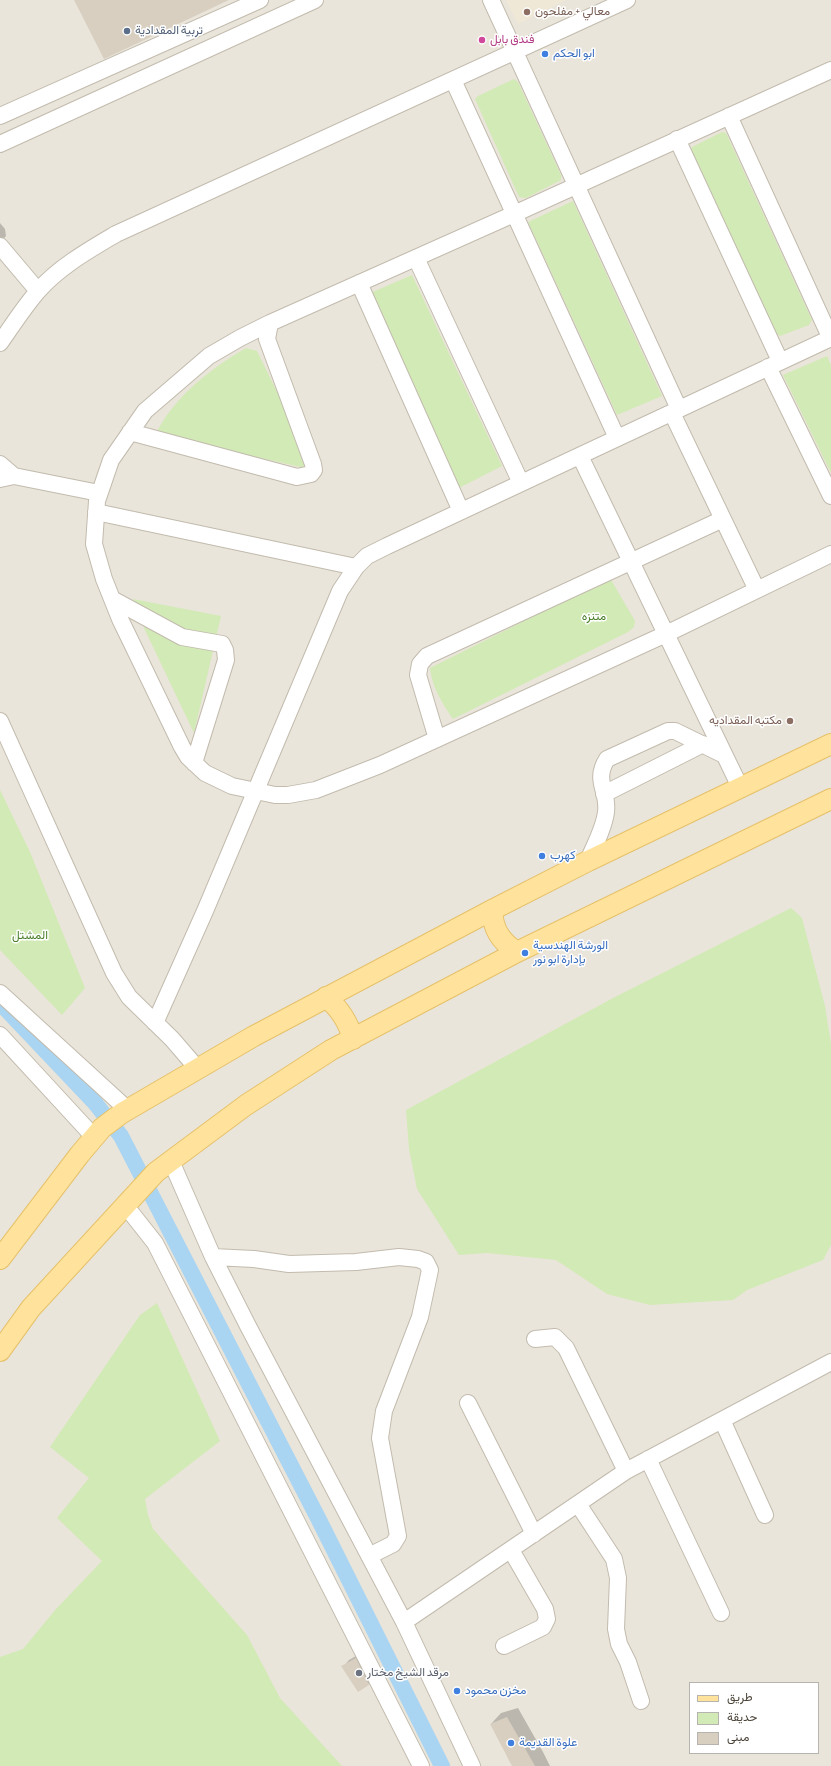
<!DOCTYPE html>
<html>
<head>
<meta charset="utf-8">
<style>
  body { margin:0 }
  #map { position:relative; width:831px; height:1766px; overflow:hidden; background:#f6f3ec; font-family:"Sofia Sans Condensed",Vazirmatn,sans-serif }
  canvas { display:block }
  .legend { position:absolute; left:689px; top:1682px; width:130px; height:72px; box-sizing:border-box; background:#fff; border:1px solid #b7b4b0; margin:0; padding:5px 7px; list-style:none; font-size:12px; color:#4b4439 }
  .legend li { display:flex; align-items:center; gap:8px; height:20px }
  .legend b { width:20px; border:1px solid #b7b4b0 }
</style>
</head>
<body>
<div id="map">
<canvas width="831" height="1766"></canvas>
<ul class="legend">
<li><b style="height:5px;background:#ffe39c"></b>طريق</li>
<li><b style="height:11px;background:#d2eab5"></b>حديقة</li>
<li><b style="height:11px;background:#d8cfc1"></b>مبنى</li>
</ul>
</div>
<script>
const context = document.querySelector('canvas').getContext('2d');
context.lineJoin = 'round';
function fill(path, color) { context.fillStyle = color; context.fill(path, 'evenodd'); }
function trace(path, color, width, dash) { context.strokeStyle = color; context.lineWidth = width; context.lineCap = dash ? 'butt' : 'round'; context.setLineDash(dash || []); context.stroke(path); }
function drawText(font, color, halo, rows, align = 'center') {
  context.font = font + ' "Sofia Sans Condensed",Vazirmatn,sans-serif'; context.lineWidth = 3; context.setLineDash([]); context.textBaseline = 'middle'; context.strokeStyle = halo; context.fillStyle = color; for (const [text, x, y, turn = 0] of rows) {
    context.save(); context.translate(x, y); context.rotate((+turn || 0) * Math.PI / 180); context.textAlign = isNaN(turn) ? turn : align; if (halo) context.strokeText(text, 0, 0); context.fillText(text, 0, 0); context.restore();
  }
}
fill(new Path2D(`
  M0 0H831V1766H0ZM690 1683H818V1753H690Z`), '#eae5da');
fill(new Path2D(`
  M506 0H566L518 24Z`), '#efe8d6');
fill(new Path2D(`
  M514 79 518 82 561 175V180L526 198 519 197 475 99 478 96Z
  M722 132 726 133 812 320 809 325 780 336 776 333 691 152 692 147Z
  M573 201 662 396 617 415 528 222Z
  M412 275 502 466 459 488 368 294Z
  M246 348 257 351 306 451 308 461 305 468 155 434C160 427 164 418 170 411 190 385 217 365 246 348Z
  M827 356 831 365V473L783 375Z
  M610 578 635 621 634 627 628 632 453 719C442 703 432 687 430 668Z
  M133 599 221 616 194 733 144 628Z
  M0 790 30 852 85 988 62 1015 0 950Z
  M791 908 802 918 825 1006 831 1044V1245L823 1260 747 1290 733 1300 650 1305 607 1294 556 1260 487 1253 459 1255 417 1189 409 1149 406 1110 615 997Z
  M157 1303 220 1441 145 1499 148 1515 153 1529 247 1635 280 1698 342 1766H0V1657L23 1649 56 1609 102 1561 57 1518 89 1478 50 1447 140 1315Z`), '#d2eab5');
fill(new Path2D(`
  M0 223 5 229 6 236 0 242Z
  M363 1652 375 1677 368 1684 343 1667 349 1660Z
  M518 1708 543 1752 550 1766H513L491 1724 501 1713Z`), '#0003');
trace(new Path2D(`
  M0 1003 95 1103 121 1136 318 1518 442 1766`), '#a9d4f2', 16);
fill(new Path2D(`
  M74 0H229L104 59Z
  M356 1658 369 1685 358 1692 341 1666Z
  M507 1717 535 1766H512L490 1724Z`), '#d8cfc1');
const minor = new Path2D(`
  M491 0 679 409
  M453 80 617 438
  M0 116 260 0
  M729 116 831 339
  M677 139 780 361
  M0 144 315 0
  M0 246 38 291
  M416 258 521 483
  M359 283 461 511
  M270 323 240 338 209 356 145 411 111 460 97 501 94 544 104 579 120 619 182 747 188 757 205 773 232 786 275 795H288L316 790 380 765 666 634 831 554
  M0 343C12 326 24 307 38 291 59 267 89 250 116 234L627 0
  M768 367 831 496
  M672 413 757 590
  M130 432 297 477 311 474 314 470 313 464 267 339 270 323 514 214 831 70
  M580 456 740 787
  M0 464 14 476
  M0 479 14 476 99 493
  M96 512 356 567
  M112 599 182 637 222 644 225 650 226 660 194 763
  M0 721 114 973 129 997 172 1039 197 1068
  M437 739 418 675 420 664 427 656 723 519
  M604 794 703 744
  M588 861C594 846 604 829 606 812 609 791 593 781 607 759L668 731H675L724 755
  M0 993 128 1110
  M155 1023 205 911 340 591 356 567 367 556 387 546 831 338
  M0 1035 94 1137
  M171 1161 213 1257 248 1326 404 1622 472 1766
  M125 1205 155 1243 421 1766
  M213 1257 254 1259 289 1264 356 1262 399 1257 418 1259 426 1262 430 1270 420 1317 384 1411 380 1438 398 1536 393 1544 369 1556
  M535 1339 555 1337 566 1348 626 1471
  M468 1403 534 1534
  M722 1420 765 1515
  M648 1459 721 1613
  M578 1504 614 1559 618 1578 616 1629 619 1644 628 1662 641 1701
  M404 1622 626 1471 831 1362
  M504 1646 543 1627 547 1619 545 1609 511 1550`);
const major = new Path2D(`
  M492 910C493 929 500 941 517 952
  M326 997C340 1009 348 1021 353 1039
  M0 1259 80 1154 102 1128 122 1113 254 1036 492 910 588 861 831 744
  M0 1351 31 1308 156 1172 246 1105 331 1050 517 952 831 799`);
trace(minor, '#c2bbae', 18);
trace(major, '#e6c16a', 22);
trace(minor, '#fff', 16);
trace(major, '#ffe39c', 20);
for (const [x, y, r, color] of [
  [527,12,4,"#8d6e63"],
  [127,31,4,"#5c6f8a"],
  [482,40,4,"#d1479c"],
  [545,54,4,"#3f7fe0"],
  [790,721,4,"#8d6e63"],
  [542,856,4,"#3f7fe0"],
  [525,953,4,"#3f7fe0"],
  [359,1673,4,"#6b7280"],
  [457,1691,4,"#3f7fe0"],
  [511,1743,4,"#3f7fe0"]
]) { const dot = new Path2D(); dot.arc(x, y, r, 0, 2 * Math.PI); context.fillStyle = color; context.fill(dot); trace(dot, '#fff', 1.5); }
drawText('12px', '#785e54', '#fff', [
  ["معالي + مفلحون",535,12],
  ["مكتبه المقداديه",782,721,"right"]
], 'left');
drawText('12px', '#4e5e75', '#fff', [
  ["تربية المقدادية",135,31]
], 'left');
drawText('12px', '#b23c85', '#fff', [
  ["فندق بابل",490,40]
], 'left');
drawText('12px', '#366cbe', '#fff', [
  ["ابو الحكم",553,54],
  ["كهرب",550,856],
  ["الورشة الهندسية",533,946],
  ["بإدارة ابو نور",533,960],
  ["مخزن محمود",465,1691],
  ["علوة القديمة",519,1743]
], 'left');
drawText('12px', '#4a7f2a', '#fff', [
  ["متنزه",594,617],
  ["المشتل",30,936]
]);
drawText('12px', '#5b616d', '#fff', [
  ["مرقد الشيخ مختار",367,1673]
], 'left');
</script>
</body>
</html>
